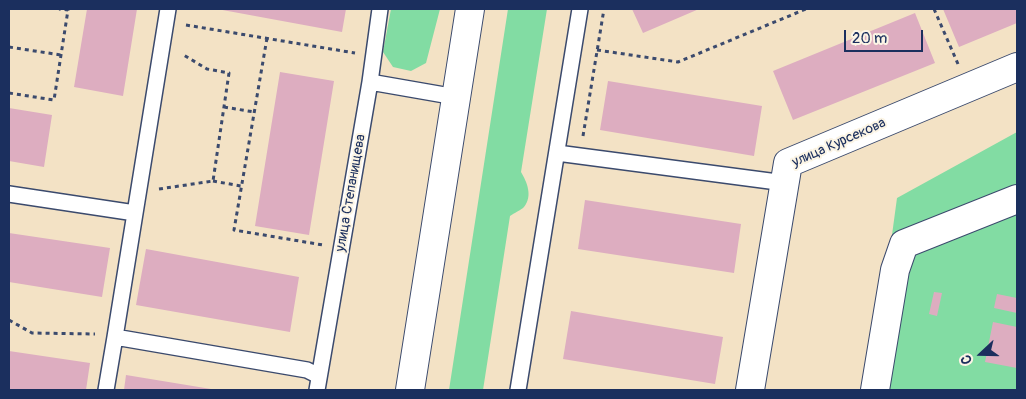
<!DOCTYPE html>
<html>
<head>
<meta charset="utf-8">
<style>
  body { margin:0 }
  #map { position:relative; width:1026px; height:399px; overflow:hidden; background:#f3e2c5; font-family:Pangolin,sans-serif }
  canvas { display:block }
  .frame { position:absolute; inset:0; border:10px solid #1b2f5e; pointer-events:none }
  .north { position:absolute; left:956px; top:329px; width:50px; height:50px; -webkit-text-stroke:4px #fcf5e5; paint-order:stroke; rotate:249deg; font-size:14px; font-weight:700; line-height:20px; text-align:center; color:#1b2f5e }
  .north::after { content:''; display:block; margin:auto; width:18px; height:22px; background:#1b2f5e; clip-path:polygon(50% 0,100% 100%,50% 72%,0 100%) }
  .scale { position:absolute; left:844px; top:30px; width:79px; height:22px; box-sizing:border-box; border:2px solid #1b2f5e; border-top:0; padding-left:6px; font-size:15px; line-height:18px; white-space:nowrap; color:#1b2f5e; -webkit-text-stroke:4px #fcf5e5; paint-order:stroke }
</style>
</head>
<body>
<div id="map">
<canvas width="1026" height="399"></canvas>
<div class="frame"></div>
<div class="north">С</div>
<div class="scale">20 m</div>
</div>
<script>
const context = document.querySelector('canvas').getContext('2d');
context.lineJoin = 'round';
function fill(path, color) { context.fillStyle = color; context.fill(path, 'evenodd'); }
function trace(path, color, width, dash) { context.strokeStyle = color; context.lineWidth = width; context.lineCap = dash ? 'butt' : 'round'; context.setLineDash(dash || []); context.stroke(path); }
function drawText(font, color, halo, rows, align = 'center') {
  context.font = font + ' Pangolin,sans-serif'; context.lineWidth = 4; context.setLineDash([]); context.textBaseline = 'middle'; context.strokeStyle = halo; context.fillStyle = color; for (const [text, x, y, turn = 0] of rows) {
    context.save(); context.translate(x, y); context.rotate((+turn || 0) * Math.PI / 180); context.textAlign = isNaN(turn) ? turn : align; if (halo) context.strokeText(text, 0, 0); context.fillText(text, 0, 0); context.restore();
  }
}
fill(new Path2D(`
  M391 9H440L426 63 411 71 393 67 383 52Z
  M508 9H547L521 172C527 182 533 196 524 207 521 210 514 213 510 216L483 390H449Z
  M1017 132V390H871L897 198Z`), '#82dca3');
fill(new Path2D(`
  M87 9H137L123 96 74 87Z
  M217 9H346L342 32Z
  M632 9H699L643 33Z
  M943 9H1017V23L959 47Z
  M915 13 935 63 793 120 773 71Z
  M280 72 334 81 309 235 255 226Z
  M608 81 762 106 754 156 600 130Z
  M9 108 52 115 44 167 9 161Z
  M585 200 741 224 734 273 578 249Z
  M9 233 110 248 102 297 9 282Z
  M146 249 299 277 290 332 136 305Z
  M934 292 942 293 937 316 929 314Z
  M997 294 1017 298V313L994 308Z
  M571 311 723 337 715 384 563 359Z
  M993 322 1017 327V368L985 362Z
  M9 351 90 363 86 390H9Z
  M126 375 211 389V390H124Z`), '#ddadc0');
const lane = new Path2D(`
  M168 9 115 337 307 370 319 376
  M370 82 380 9
  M557 153 785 183
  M9 194 135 213
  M106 390 115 337
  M317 390 370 82 456 97
  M518 390 580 9`);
const street = new Path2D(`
  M750 390 788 163 1017 67
  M875 390 895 270 904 244 1017 199`);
const secondary = new Path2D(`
  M410 390 470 9`);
trace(lane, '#3b4a6d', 18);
trace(street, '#3b4a6d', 30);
trace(secondary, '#3b4a6d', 30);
trace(new Path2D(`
  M934 9 958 64
  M186 25 355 53
  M267 38 234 230 323 245
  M9 47 61 55
  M597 50 678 62 806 9
  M9 93 54 100 68 10 59 9
  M224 107 254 112
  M583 136 604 9
  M213 181 241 186
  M159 189 213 181 229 73 207 69 182 54
  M9 320 32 333 95 334`), '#3b4a6d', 3, [4, 4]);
trace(lane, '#fff', 15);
trace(street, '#fff', 28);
trace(secondary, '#fff', 28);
drawText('14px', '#1b2f5e', '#fcf5e5', [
  ["улица Курсекова",839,143,-24],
  ["улица Степанищева",351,193,-80]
]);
</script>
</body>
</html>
